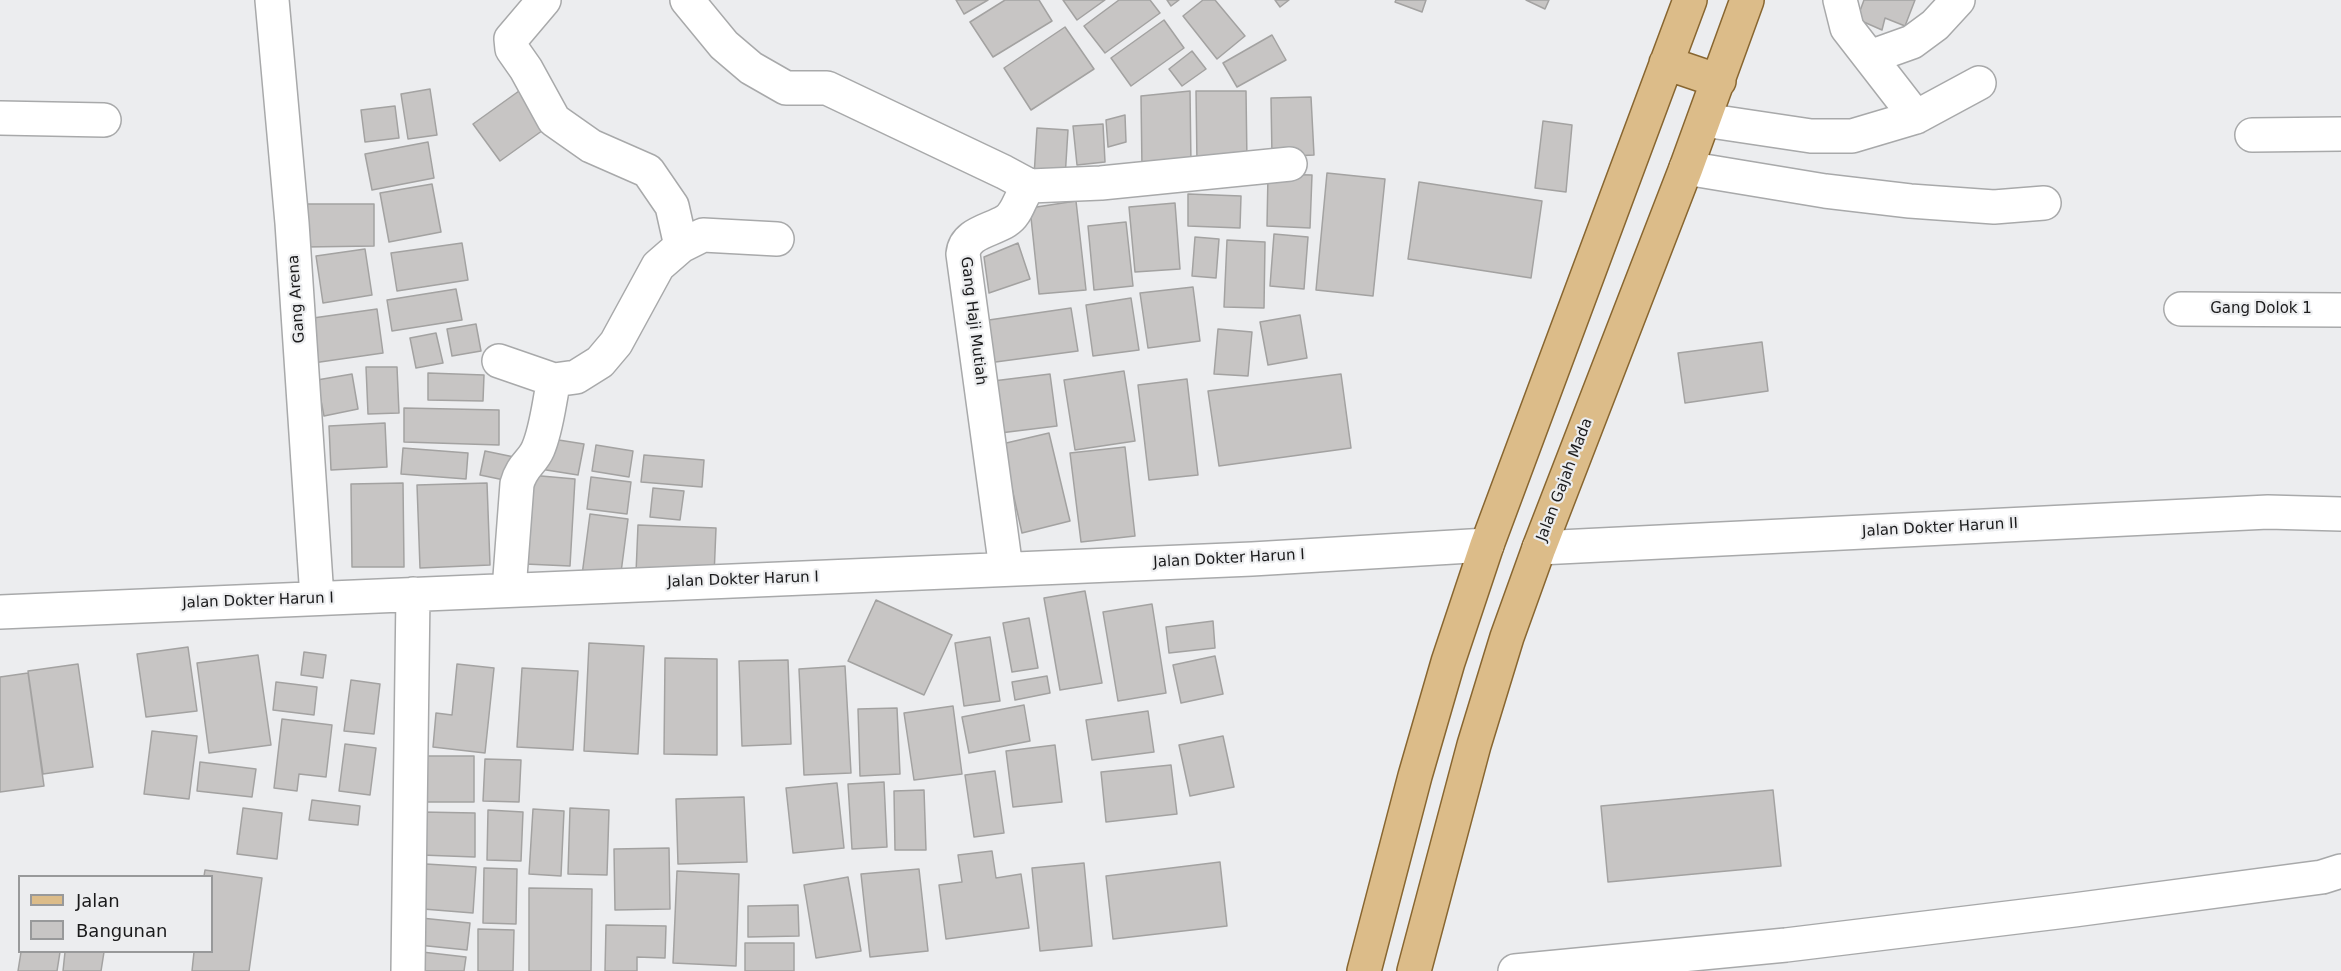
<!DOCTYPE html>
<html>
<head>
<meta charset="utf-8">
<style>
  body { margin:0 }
  #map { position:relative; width:2341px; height:971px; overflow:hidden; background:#ecedef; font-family:"DejaVu Sans",sans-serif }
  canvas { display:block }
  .legend { position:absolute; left:18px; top:875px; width:195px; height:78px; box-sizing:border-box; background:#ecedef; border:2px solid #98999a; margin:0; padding:8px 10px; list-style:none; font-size:18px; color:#1a1a1b }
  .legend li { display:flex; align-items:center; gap:12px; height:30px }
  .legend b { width:30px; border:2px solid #98999a }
</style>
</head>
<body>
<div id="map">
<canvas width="2341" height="971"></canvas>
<ul class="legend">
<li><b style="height:8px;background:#dcbc89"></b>Jalan</li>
<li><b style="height:16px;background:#c7c5c4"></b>Bangunan</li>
</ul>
</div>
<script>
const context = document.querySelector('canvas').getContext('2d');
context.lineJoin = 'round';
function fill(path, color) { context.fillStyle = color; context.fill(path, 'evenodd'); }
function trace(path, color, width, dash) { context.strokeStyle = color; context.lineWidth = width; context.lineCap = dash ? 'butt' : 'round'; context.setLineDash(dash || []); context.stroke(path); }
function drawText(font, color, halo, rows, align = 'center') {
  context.font = font + ' "DejaVu Sans",sans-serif'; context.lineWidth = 4.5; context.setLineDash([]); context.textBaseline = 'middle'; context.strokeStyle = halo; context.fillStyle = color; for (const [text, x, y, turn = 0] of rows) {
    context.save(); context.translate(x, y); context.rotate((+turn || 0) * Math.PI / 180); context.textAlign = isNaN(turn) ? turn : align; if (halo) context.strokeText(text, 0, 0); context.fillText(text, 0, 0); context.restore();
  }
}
const building = new Path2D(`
  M956 0H988L964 14Z
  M1005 0H1039L1052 21 993 57 970 22Z
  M1063 0H1105L1077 20Z
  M1119 0H1150L1160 13 1105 53 1084 26Z
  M1167 0H1179L1171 6Z
  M1203 0H1215L1245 36 1217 59 1183 16Z
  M1275 0H1289L1280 7Z
  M1396 0H1426L1422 12 1395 2Z
  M1526 0H1549L1545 9Z
  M1864 0H1915L1905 26 1885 18 1882 30 1857 19Z
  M1164 20 1184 48 1131 86 1111 58Z
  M1065 27 1094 69 1031 110 1004 68Z
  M1272 35 1286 60 1237 87 1223 63Z
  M1192 51 1206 69 1182 86 1169 69Z
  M430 89 437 135 408 139 401 94Z
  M519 91 546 128 500 161 473 124Z
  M1190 91 1191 165 1142 169 1141 96Z
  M1196 91H1246L1247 163 1197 164Z
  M1311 97 1314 155 1272 157 1271 98Z
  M395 106 399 138 365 142 361 110Z
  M1125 115 1126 142 1108 147 1106 120Z
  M1543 121 1572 125 1566 192 1535 188Z
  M1103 124 1105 162 1077 165 1073 126Z
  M1037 128 1068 130 1065 178 1034 176Z
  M428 142 434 178 372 190 365 154Z
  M1327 173 1385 179 1373 296 1316 290Z
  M1268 174 1312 175 1310 228 1267 226Z
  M1419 182 1542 201 1531 278 1408 259Z
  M432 184 441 232 389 242 380 193Z
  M1188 194 1241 196 1240 228 1188 226Z
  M1076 201 1086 290 1039 294 1030 208Z
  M1175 203 1180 269 1135 272 1129 207Z
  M304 204H374V246L305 247Z
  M1126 222 1133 286 1094 290 1088 226Z
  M1274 234 1308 237 1304 289 1270 286Z
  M1195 237 1219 239 1216 278 1192 276Z
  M1227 240 1265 242 1264 308 1224 307Z
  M462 243 468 280 397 291 391 253Z
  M1018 243 1030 279 989 293 984 257Z
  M365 249 372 295 323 303 316 256Z
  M1193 287 1200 341 1148 348 1140 293Z
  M456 289 462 320 392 331 387 300Z
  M1131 298 1139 350 1093 356 1086 305Z
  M1071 308 1078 351 988 363 982 321Z
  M377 309 383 353 313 363 306 319Z
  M1300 315 1307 358 1268 365 1260 322Z
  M476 324 481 351 452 356 447 329Z
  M1218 329 1252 332 1248 376 1214 374Z
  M436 333 443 363 416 368 410 338Z
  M1762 342 1768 391 1685 403 1678 353Z
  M366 367H397L399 413 368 414Z
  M1124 371 1135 441 1075 450 1064 380Z
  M428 373 484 375 483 401 428 400Z
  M352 374 358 409 324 416 317 380Z
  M1050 374 1057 426 1000 433 993 381Z
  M1341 374 1351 448 1219 466 1208 391Z
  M1187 379 1198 475 1149 480 1138 385Z
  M404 408 499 410V445L404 442Z
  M385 423 387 467 331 470 329 426Z
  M1049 433 1070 521 1022 533 1002 444Z
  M546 438 584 444 578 475 540 469Z
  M596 445 633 451 629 477 592 471Z
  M1125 447 1135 536 1081 542 1070 453Z
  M403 448 468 453 466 479 401 474Z
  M485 451 514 457 509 481 480 475Z
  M644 455 704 460 702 487 641 482Z
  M530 475 575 479 570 566 525 564Z
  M591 477 631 482 627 514 587 509Z
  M403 483 404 567H352L351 484Z
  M487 483 490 565 420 568 417 485Z
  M653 488 684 491 680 520 650 517Z
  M590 514 628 519 620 580 582 575Z
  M638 525 716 528 714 576 636 573Z
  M1085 591 1102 683 1060 690 1044 598Z
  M876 600 952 635 924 695 848 661Z
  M1152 604 1166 693 1118 701 1103 612Z
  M1029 618 1038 668 1012 672 1003 623Z
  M1213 621 1215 648 1169 653 1166 627Z
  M990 637 1000 701 964 706 955 643Z
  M589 643 644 646 638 754 584 751Z
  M188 647 197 711 146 717 137 654Z
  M304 652 326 655 323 678 301 675Z
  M258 655 271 745 209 753 197 663Z
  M1215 656 1223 694 1181 703 1173 665Z
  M665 658 717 659V755L664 754Z
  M788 660 791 744 742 746 739 661Z
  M78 664 93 767 43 774 28 671Z
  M457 664 494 668 485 753 433 747 436 713 452 715Z
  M845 666 851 773 804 775 799 669Z
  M522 668 578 671 573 750 517 747Z
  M28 673 44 786 0 792V677Z
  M1047 676 1050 693 1015 700 1012 682Z
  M351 680 380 684 374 734 344 731Z
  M276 682 317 687 314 715 273 710Z
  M1024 705 1030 741 969 753 962 717Z
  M953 706 962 774 914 780 904 713Z
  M897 708 900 774 860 776 858 709Z
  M1148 711 1154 752 1092 760 1086 720Z
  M282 719 332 725 326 777 299 774 297 791 274 788Z
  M152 731 197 736 189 799 144 794Z
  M1223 736 1234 787 1190 796 1179 745Z
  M345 744 376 748 370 795 339 791Z
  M1055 745 1062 802 1013 807 1006 751Z
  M423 756H474V802H423Z
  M485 759 521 760 519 802 483 801Z
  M200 762 256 769 252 797 197 791Z
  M1171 765 1177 814 1106 822 1101 772Z
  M995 771 1004 833 974 837 965 775Z
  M884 782 887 847 852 849 848 784Z
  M837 783 844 848 793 853 786 788Z
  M924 790 926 850H895L894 791Z
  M1773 790 1781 866 1608 882 1601 806Z
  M744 797 747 862 678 864 676 799Z
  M312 800 360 806 358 825 309 820Z
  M243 808 282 813 277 859 237 854Z
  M570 808 609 810 607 875 568 874Z
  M533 809 564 811 561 876 529 874Z
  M488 810 523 812 521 861 487 860Z
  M422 812 475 813V857L421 855Z
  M669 848 670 909 615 910 614 849Z
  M992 851 996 878 1021 874 1029 928 946 939 939 885 962 882 958 855Z
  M1220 862 1227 926 1113 939 1106 876Z
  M1084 863 1092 946 1040 951 1032 868Z
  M426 864 476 867 473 913 423 909Z
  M484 868 517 869 516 924 483 923Z
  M919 869 928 951 870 957 861 874Z
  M205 870 262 878 249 971H192L194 952H212V876H204Z
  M677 871 739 874 736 966 673 963Z
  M848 877 861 951 816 958 804 885Z
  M529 888 592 889 591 971H529Z
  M798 905 799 936 748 937V906Z
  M421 918 470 923 467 950 418 945Z
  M606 925 666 926 665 958 637 957V971H605Z
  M478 929 514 930 513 971H478Z
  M745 943H794V971H745Z
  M21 952H60L57 971H18Z
  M65 952H104L101 971H63Z
  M422 952 466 957 464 971H420Z`);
fill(building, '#c7c5c4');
trace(building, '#a3a2a1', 1.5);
const minor = new Path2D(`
  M272 0 292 223 317 598
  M687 0 724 45 751 68 786 88H827L1004 172 1030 186
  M1840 0 1847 28 1916 117
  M1870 57 1912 42 1935 25 1958 0
  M0 118 104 120
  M1704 120 1811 136H1852L1916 117 1979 83
  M2252 135 2341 134
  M1686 168 1825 191 1910 201 1994 207 2044 203
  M681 246 703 235 777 239
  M2181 309 2341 310
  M499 361 554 380 576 377 600 362 616 343 658 266 681 246 672 206 648 171 591 146 554 120 526 69 512 49 511 39 544 0
  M1539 548 2268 512 2341 514
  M1006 569 963 254C965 233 990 231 1006 221 1019 213 1019 196 1030 186L1101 183 1290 164
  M509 590 517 484C522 465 532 463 538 449 547 428 549 402 554 380
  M0 612 1252 559 1487 545
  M408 971 413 594
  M1515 971 1786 945 2074 910 2322 877 2341 871`);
const major = new Path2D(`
  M1666 63 1719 81
  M1364 971 1415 776 1448 662 1487 545 1690 0
  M1414 971 1474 745 1507 637 1539 548 1686 168 1747 0`);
trace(minor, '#a8a9aa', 36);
trace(major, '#886630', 36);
trace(minor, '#fff', 33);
trace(major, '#dcbc89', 33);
drawText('15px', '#1a1a1b', '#ecedef', [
  ["Gang Arena",297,299,-94],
  ["Gang Dolok 1",2261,309],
  ["Gang Haji Mutiah",973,321,83],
  ["Jalan Gajah Mada",1565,480,-69],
  ["Jalan Dokter Harun II",1940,528,-3],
  ["Jalan Dokter Harun I",1229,559,-3],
  ["Jalan Dokter Harun I",743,580,-2],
  ["Jalan Dokter Harun I",258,601,-2]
]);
</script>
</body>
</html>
